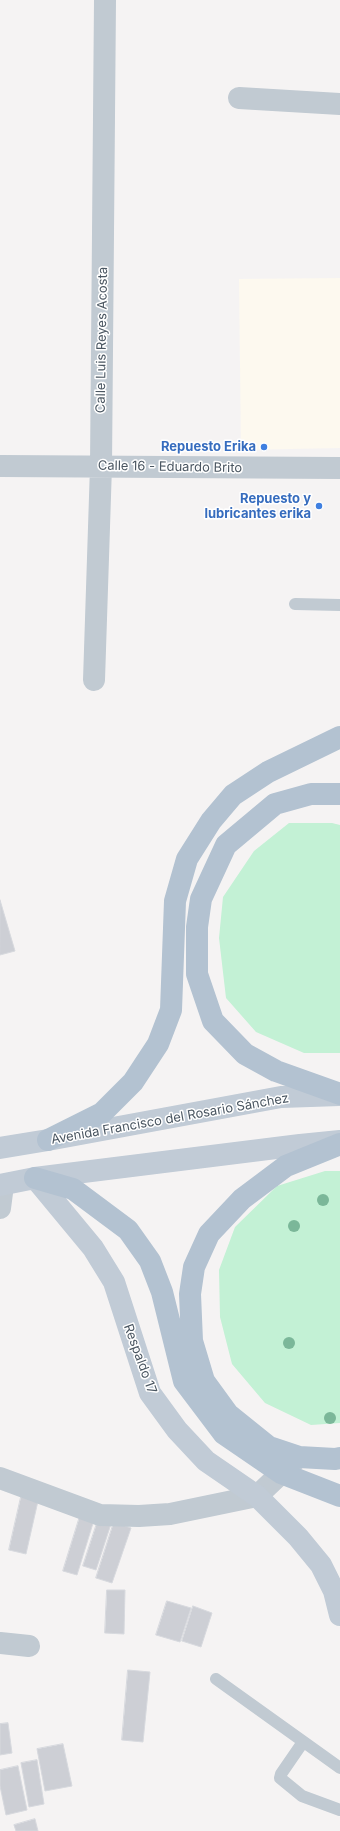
<!DOCTYPE html>
<html>
<head>
<meta charset="utf-8">
<style>
  body { margin:0 }
  canvas { display:block; background:#f5f3f3 }
</style>
</head>
<body>
<canvas width="340" height="1831"></canvas>
<script>
const context = document.querySelector('canvas').getContext('2d');
context.lineJoin = 'round';
function fill(path, color) { context.fillStyle = color; context.fill(path, 'evenodd'); }
function trace(path, color, width, dash) { context.strokeStyle = color; context.lineWidth = width; context.lineCap = dash ? 'butt' : 'round'; context.setLineDash(dash || []); context.stroke(path); }
function drawText(font, color, halo, rows, align = 'center') {
  context.font = font + ' Inter,sans-serif'; context.lineWidth = 3; context.setLineDash([]); context.textBaseline = 'middle'; context.strokeStyle = halo; context.fillStyle = color; for (const [text, x, y, turn = 0] of rows) {
    context.save(); context.translate(x, y); context.rotate((+turn || 0) * Math.PI / 180); context.textAlign = isNaN(turn) ? turn : align; if (halo) context.strokeText(text, 0, 0); context.fillText(text, 0, 0); context.restore();
  }
}
fill(new Path2D(`
  M340 278V448L241 450 239 279Z`), '#fdf9ef');
fill(new Path2D(`
  M289 823H332L340 825V1053H304L256 1032 226 998 219 938 223 897 254 851Z
  M325 1171H340V1423L311 1425 265 1403 232 1364 220 1317 219 1270 235 1227 277 1186Z`), '#c3f1d5');
const building = new Path2D(`
  M0 900 15 951 0 955Z
  M21 1497 38 1501 26 1554 9 1550Z
  M80 1516 94 1520 77 1575 63 1571Z
  M98 1520 111 1524 96 1570 83 1566Z
  M114 1522 131 1528 112 1583 96 1578Z
  M107 1590H125L124 1634 105 1633Z
  M167 1601 191 1608 180 1642 156 1635Z
  M193 1606 212 1613 201 1647 182 1641Z
  M128 1670 150 1672 143 1742 122 1740Z
  M8 1723 12 1753 0 1755V1724Z
  M63 1744 72 1786 45 1791 37 1749Z
  M37 1760 44 1804 29 1807 21 1763Z
  M18 1766 27 1810 6 1815 0 1786V1770Z
  M35 1819 38 1831H16L14 1825Z`);
fill(building, '#cdcfd5');
trace(building, '#d7d9de', 1);
trace(new Path2D(`
  M295 604 340 605
  M216 1679 340 1768
  M303 1742 281 1774 280 1778 302 1796 340 1810`), '#c1cad2', 12);
trace(new Path2D(`
  M239 98 340 104
  M0 466 340 468
  M94 680 101 466 105 0
  M0 1208 3 1185
  M0 1478 100 1515 139 1516 170 1514 257 1496 295 1460
  M0 1643 29 1646`), '#c1cad2', 22);
trace(new Path2D(`
  M0 1148 48 1140 281 1097 340 1095
  M35 1178 93 1248 114 1282 150 1393 177 1430 206 1461 257 1496 298 1537 321 1565 334 1591 340 1615
  M0 1185 35 1178 300 1145 340 1141`), '#c1cbd6', 22);
trace(new Path2D(`
  M340 794H311L275 804 226 845 201 899 197 927V974L213 1021 245 1054 276 1071 340 1094
  M48 1140 102 1113 133 1082 158 1044 171 1010 175 901 187 859 211 821 233 795 268 772 340 737
  M340 1144 286 1166 242 1199 209 1234 194 1267 190 1294 192 1341 204 1381 228 1414 269 1447 299 1457 335 1459 340 1458
  M35 1178 73 1189 128 1230 150 1261 162 1292 184 1381 224 1434 281 1473 340 1496`), '#b3c2d1', 22);
context.fillStyle = '#7bb799';
for (const [x, y] of [
  [323,1200],
  [294,1226],
  [289,1343],
  [330,1418]
]) { context.beginPath(); context.arc(x, y, 6, 0, 2 * Math.PI); context.fill(); }
for (const [x, y, r, color] of [
  [264,447,4,"#3f7fe0"],
  [319,506,4,"#3f7fe0"]
]) { const dot = new Path2D(); dot.arc(x, y, r, 0, 2 * Math.PI); context.fillStyle = color; context.fill(dot); trace(dot, '#fff', 1.5); }
drawText('13px', '#4a5661', '#fff', [
  ["Calle Luis Reyes Acosta",102,340,-89],
  ["Calle 16 - Eduardo Brito",170,467,1],
  ["Avenida Francisco del Rosario Sánchez",170,1119,-10],
  ["Respaldo 17",140,1359,70]
]);
drawText('bold 13px', '#366cbe', '#fff', [
  ["Repuesto Erika",256,447],
  ["Repuesto y",311,499],
  ["lubricantes erika",311,514]
], 'right');
</script>
</body>
</html>
